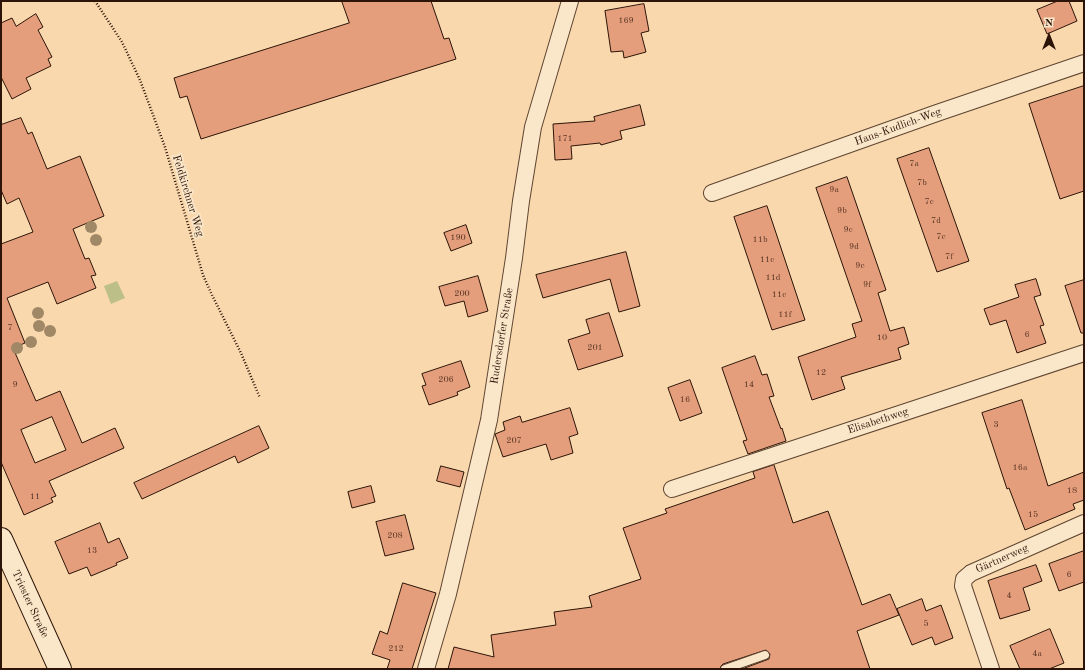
<!DOCTYPE html>
<html>
<head>
<meta charset="utf-8">
<style>
  body { margin:0 }
  #map { position:relative; width:1085px; height:670px; overflow:hidden; background:#f8d8ac; font-family:"Old Standard TT",serif }
  canvas { display:block }
  .frame { position:absolute; inset:0; border:2px solid #2c1408; pointer-events:none }
  .north { position:absolute; left:1029px; top:16px; width:40px; height:40px; -webkit-text-stroke:3px #fae6c9; paint-order:stroke; rotate:0deg; font-size:11px; font-weight:700; line-height:16px; text-align:center; color:#2c1408 }
  .north::after { content:''; display:block; margin:auto; width:14px; height:18px; background:#2c1408; clip-path:polygon(50% 0,100% 100%,50% 72%,0 100%) }
</style>
</head>
<body>
<div id="map">
<canvas width="1085" height="670"></canvas>
<div class="frame"></div>
<div class="north">N</div>
</div>
<script>
const context = document.querySelector('canvas').getContext('2d');
context.lineJoin = 'round';
function fill(path, color) { context.fillStyle = color; context.fill(path, 'evenodd'); }
function trace(path, color, width, dash) { context.strokeStyle = color; context.lineWidth = width; context.lineCap = dash ? 'butt' : 'round'; context.setLineDash(dash || []); context.stroke(path); }
function drawText(font, color, halo, rows, align = 'center') {
  context.font = font + ' "Old Standard TT",serif'; context.lineWidth = 3.5; context.setLineDash([]); context.textBaseline = 'middle'; context.strokeStyle = halo; context.fillStyle = color; for (const [text, x, y, turn = 0] of rows) {
    context.save(); context.translate(x, y); context.rotate((+turn || 0) * Math.PI / 180); context.textAlign = isNaN(turn) ? turn : align; if (halo) context.strokeText(text, 0, 0); context.fillText(text, 0, 0); context.restore();
  }
}
fill(new Path2D(`
  M117 281 125 298 111 304 104 286Z`), '#bdbf89');
const building = new Path2D(`
  M342 1H431L444 39 449 38 456 59 201 139 187 96 180 98 174 78 349 23Z
  M1058 1H1069L1077 21 1047 34 1037 10Z
  M644 4 649 31 641 33 646 52 624 58 623 51 611 52 605 11Z
  M36 14 43 27 38 30 52 57 48 59 51 66 26 78 31 89 12 99 1 77V23L12 18 16 26Z
  M1084 86V191L1060 199 1029 104Z
  M640 105 645 125 620 131 622 139 601 145 600 143 571 146 572 159 555 160 553 124 595 121 594 117Z
  M21 118 28 134 32 132 47 169 80 156 104 216 73 229 85 259 89 258 96 275 91 276 96 288 57 304 48 282 7 298 25 343 13 348 36 401 60 391 82 443 115 428 124 448 49 481 56 496 51 498 53 502 24 515 1 462V244L33 232 19 198 7 204 1 190V125ZM52 417 66 450 35 463 21 430Z
  M929 148 969 261 937 272 897 159Z
  M847 177 886 290 878 293 890 331 904 327 909 344 898 348 901 359 841 377 845 389 812 400 798 357 856 337 852 324 862 321 816 188Z
  M767 206 805 320 772 330 734 217Z
  M466 225 472 243 451 251 444 233Z
  M626 252 640 306 619 312 610 279 543 298 536 275Z
  M478 276 488 311 468 317 464 301 445 306 439 287Z
  M1036 279 1041 295 1034 297 1044 325 1040 326 1046 343 1017 353 1006 320 990 325 984 309 1019 297 1015 285Z
  M1084 280V333H1081L1065 286Z
  M609 313 623 356 578 370 568 340 590 333 586 320Z
  M755 356 762 375 767 374 774 396 769 397 781 429 782 428 786 441 748 454 743 441 747 440 722 368Z
  M461 361 470 387 457 392 458 395 429 405 422 386 426 385 422 374Z
  M690 380 702 413 680 421 668 388Z
  M1022 400 1048 486 1084 472V500L1073 504 1075 509 1025 530 1009 488 1007 489 982 413Z
  M570 408 578 434 569 437 573 453 551 460 546 444 503 457 495 434 505 430 503 422 520 416 522 422Z
  M259 426 269 448 238 463 235 456 142 499 134 483Z
  M774 465 793 523 828 511 862 605 890 594 899 615 857 631 870 669H742L769 659 770 654 766 650 723 664 721 666 720 669H448L454 647 494 657 491 635 556 625 554 612 592 607 589 596 641 579 623 528 667 513 665 509 755 478 753 472Z
  M441 466 464 472 460 487 437 481Z
  M371 486 375 502 352 508 348 492Z
  M405 515 414 549 385 556 376 522Z
  M100 523 108 543 119 538 128 558 116 563 117 565 91 576 87 567 69 574 55 542Z
  M1084 551V582L1059 591 1049 564Z
  M1036 565 1042 581 1023 588 1030 610 1000 619 988 581Z
  M403 583 436 593 412 669H387L390 660 372 654 380 631 387 634Z
  M922 599 926 611 941 605 953 638 935 645 932 637 912 645 897 609Z
  M1050 629 1064 663 1049 669H1020L1010 646Z`);
fill(building, '#e49e7c');
trace(building, '#2c1408', 1);
const lane = new Path2D(`
  M725 669 765 655`);
const street = new Path2D(`
  M712 193 937 113 1084 63
  M672 489 1084 353
  M426 669 448 594 489 420 514 258 521 201 533 127 570 1
  M991 669 963 586 964 579 971 573 1084 523`);
const secondary = new Path2D(`
  M1 539 60 669`);
trace(lane, '#5f4531', 10);
trace(street, '#5f4531', 18);
trace(secondary, '#2c1408', 24);
trace(new Path2D(`
  M95 1 122 42 140 80 165 147 203 275 212 295 241 353 260 398`), '#2c1408', 2.5, [1, 2]);
trace(lane, '#fae6c9', 8);
trace(street, '#fae6c9', 16);
trace(secondary, '#fae6c9', 22);
context.fillStyle = '#a08867';
for (const [x, y] of [
  [91,227],
  [96,240],
  [38,313],
  [39,326],
  [50,331],
  [31,342],
  [17,348]
]) { context.beginPath(); context.arc(x, y, 6, 0, 2 * Math.PI); context.fill(); }
drawText('9px', '#5a3625', null, [
  ["169",626,21],
  ["171",565,139],
  ["7a",914,164],
  ["7b",922,183],
  ["9a",834,190],
  ["7c",929,202],
  ["9b",842,211],
  ["7d",936,221],
  ["9c",848,230],
  ["7e",941,237],
  ["190",458,238],
  ["11b",760,240],
  ["9d",854,247],
  ["7f",949,257],
  ["11c",767,260],
  ["9e",860,266],
  ["11d",773,278],
  ["9f",867,285],
  ["200",462,294],
  ["11e",779,295],
  ["11f",785,315],
  ["7",10,328],
  ["6",1027,335],
  ["10",882,338],
  ["201",595,348],
  ["12",821,373],
  ["206",446,380],
  ["9",15,385],
  ["14",749,385],
  ["16",685,400],
  ["3",996,425],
  ["207",514,441],
  ["16a",1020,468],
  ["18",1072,491],
  ["11",35,497],
  ["15",1033,515],
  ["208",395,536],
  ["13",92,551],
  ["6",1069,575],
  ["4",1009,596],
  ["5",926,624],
  ["212",396,649],
  ["4a",1037,654]
]);
drawText('11px', '#2c1408', '#fae6c9', [
  ["Hans-Kudlich-Weg",898,127,-20],
  ["Feldkirchner Weg",188,196,73],
  ["Rudersdorfer Straße",502,336,-81],
  ["Elisabethweg",878,421,-18],
  ["Gärtnerweg",1002,559,-24],
  ["Triester Straße",30,604,65]
]);
</script>
</body>
</html>
